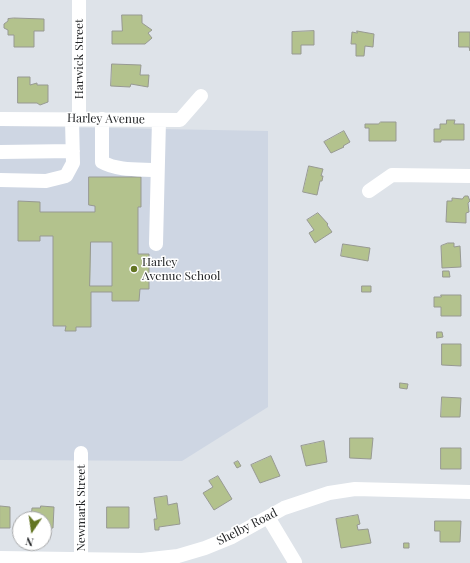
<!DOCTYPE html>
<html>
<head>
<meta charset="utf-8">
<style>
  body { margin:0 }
  #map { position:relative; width:470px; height:563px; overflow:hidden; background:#dee3e9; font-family:"Playfair Display",serif }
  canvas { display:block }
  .north { position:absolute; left:12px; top:511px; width:40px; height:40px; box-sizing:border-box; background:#fff; border:1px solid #a6a7a8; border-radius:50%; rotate:193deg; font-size:11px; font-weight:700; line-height:16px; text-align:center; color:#212325 }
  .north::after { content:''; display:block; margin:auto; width:14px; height:18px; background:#637523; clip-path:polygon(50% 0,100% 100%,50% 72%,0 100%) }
</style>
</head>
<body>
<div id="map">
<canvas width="470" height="563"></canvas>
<div class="north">N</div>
</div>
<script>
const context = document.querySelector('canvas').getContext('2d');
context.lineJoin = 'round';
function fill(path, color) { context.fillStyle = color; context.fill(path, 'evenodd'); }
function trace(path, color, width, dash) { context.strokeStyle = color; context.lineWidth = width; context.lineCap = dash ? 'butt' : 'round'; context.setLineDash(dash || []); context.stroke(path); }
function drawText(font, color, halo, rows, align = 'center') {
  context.font = font + ' "Playfair Display",serif'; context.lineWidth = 3; context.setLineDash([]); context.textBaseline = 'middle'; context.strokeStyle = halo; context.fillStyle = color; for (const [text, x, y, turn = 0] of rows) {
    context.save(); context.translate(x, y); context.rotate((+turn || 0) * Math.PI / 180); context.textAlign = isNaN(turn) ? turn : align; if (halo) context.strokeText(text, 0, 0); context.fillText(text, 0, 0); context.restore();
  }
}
fill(new Path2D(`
  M0 126 268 131V407L182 461 0 460Z`), '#ced6e3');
const building = new Path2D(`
  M122 15H142V23L152 30 148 33 152 38 145 44H112V31H122Z
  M14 18 44 19V31H34V47H14V35H8V30L4 28V24L8 21V19Z
  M314 31V45H301V54H292V32Z
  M357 31 374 34 373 47 365 46 364 56H356V44H351L352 32 357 33Z
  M459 32H470V51L469 47H459Z
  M112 64 141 65 140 75H149L148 87 131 84 130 87 111 86Z
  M18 77H30V85L37 83V85H48V102L40 105 37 103H18Z
  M447 120H455L454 124H464V140H441V142H434V129H440V124H446Z
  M381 122H396V141H369V128H365V124H378Z
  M344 131 350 142 343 146 344 147 331 153 324 142Z
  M309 166 323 169 321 176H323L322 181H320L317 195 303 192Z
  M89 177H141V207H138V254H149V289H140L139 301H112V292H91V327H76V331H65L66 326H53V236H40V241H18V201L40 202V212H95V206L89 205ZM91 242H112V286H90Z
  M465 196H468L470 201 468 203 469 212 466 213V223L446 222 447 201H452V198L462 199Z
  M318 213 328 224 327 225 332 232 315 243 309 233 314 230 307 220Z
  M448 243H454V247L460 246 461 267 442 268 441 246Z
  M343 244 370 248 368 261 341 256Z
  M443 271H449L450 277H443Z
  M362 286H371V292H362Z
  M441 295H461V316H441V307H434V297H441Z
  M437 332H442L443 337 437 338Z
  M442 344H461V366L442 365Z
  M400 383 408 384 407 389 400 388Z
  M442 397 461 398 460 417H441Z
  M350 438H373L371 459 350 458Z
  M324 441 327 462 306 466 301 446Z
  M441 448H461V469H441Z
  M271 456 280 476 260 483 251 465Z
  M238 461 241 466 237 468 234 463Z
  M218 476 232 499 214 510 203 493 213 487 209 481Z
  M167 496 168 505 177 503 180 524 159 527V530H155L154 519H157L154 498Z
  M0 506 10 507V528H0Z
  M41 506 54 507 53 528H44V519H31L32 508H40Z
  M107 507H129V528H107Z
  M358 515 360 524 357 525 358 530 368 529 371 543 341 548 336 519Z
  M435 521H461L460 542H440V531H435Z
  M404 543H409V548H404Z`);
fill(building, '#b3c28d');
trace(building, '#979992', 1);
trace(new Path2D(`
  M79 118V0
  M0 119 180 120 201 96
  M102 119V162C118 171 139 169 157 170
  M0 152 73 151
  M0 180 46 181 66 176 73 163 72 119
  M369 191 392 175 470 176
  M156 244 159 120
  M81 453V563
  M268 517 295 562
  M0 558 142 560 178 556 205 548 232 537 284 508 329 493 355 489 470 492`), '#fff', 14);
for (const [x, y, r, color] of [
  [134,269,4,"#637523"]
]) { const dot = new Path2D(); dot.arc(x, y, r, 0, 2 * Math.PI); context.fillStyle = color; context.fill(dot); trace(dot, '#fff', 1.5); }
drawText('12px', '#212325', '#fff', [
  ["Harwick Street",79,59,-90],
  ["Harley Avenue",106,119,1],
  ["Newmark Street",81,508,-90],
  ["Shelby Road",247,527,-27]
]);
drawText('12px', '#212325', '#fff', [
  ["Harley",142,262],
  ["Avenue School",142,276]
], 'left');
</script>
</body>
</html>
